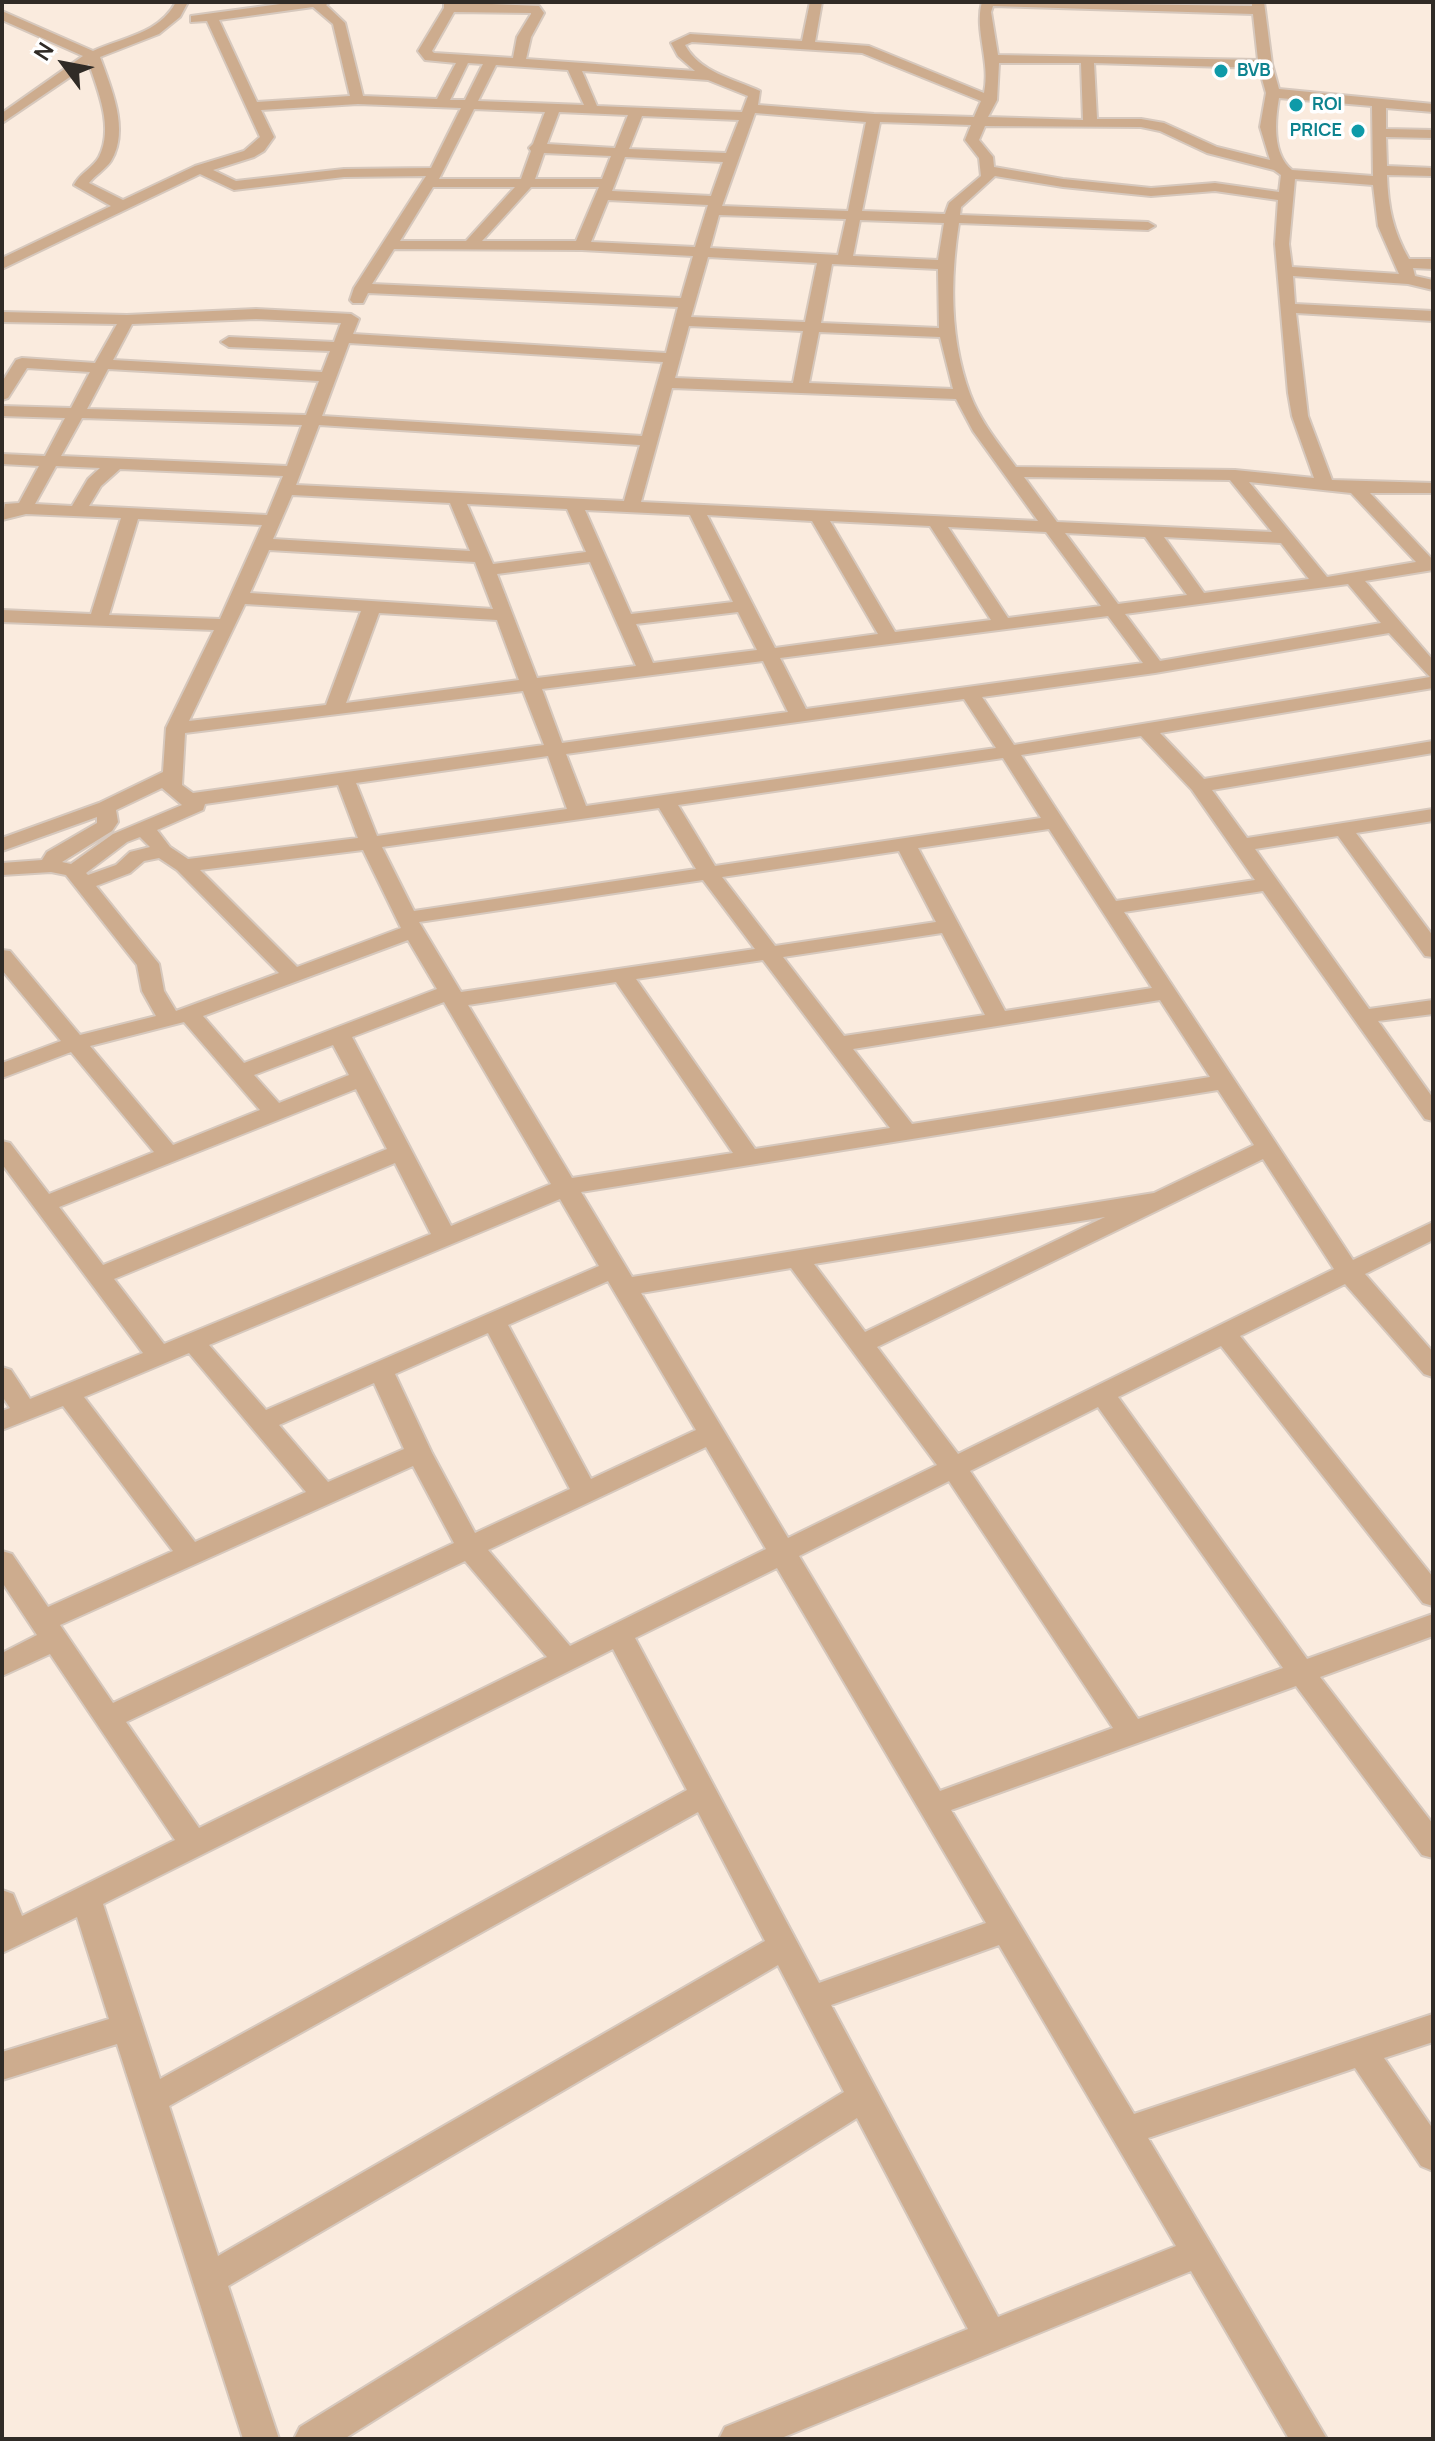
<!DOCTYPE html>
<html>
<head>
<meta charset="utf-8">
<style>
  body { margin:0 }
  #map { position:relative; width:1435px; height:2441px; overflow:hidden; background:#faebde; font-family:Manrope,sans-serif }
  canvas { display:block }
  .frame { position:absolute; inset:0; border:4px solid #302b26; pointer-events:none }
  .north { position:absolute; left:24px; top:24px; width:80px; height:80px; -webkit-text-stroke:6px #fff; paint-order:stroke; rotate:302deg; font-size:22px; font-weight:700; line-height:32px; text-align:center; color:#302b26 }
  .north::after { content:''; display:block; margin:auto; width:28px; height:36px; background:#302b26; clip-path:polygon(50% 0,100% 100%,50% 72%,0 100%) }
</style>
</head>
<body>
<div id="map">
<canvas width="1435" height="2441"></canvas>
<div class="frame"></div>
<div class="north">N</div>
</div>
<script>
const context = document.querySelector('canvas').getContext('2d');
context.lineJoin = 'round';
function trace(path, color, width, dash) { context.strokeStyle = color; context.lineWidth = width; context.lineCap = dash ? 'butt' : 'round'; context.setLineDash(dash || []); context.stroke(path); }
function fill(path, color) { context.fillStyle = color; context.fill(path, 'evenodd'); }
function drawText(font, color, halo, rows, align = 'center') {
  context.font = font + ' Manrope,sans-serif'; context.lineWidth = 7; context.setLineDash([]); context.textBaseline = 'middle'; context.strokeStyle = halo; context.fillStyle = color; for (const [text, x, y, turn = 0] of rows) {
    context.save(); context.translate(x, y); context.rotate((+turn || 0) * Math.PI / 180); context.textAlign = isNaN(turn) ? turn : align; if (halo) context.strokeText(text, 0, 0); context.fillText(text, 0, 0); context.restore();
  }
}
const minor = new Path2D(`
  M176 2H188L180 17 159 34 100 57C111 88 130 130 111 161 105 170 95 175 89 183L123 200 195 166 244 151 260 137 207 21 191 22V16L295 2H330L326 5 345 23 363 96 437 99 456 63 425 60 418 51 444 8V2L539 6 544 13 531 37 526 59 695 71 678 56 671 43 690 34 802 41 810 2H822L815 42 869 46 984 93C991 63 974 30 982 2L1252 6V2H1264L1272 64 1279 89 1433 104V112L1386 108V129L1433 130V138L1386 137 1387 166 1433 168V176L1387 175C1388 207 1393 231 1409 259H1433V269L1413 268 1415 276 1433 280V290L1408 284 1293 276 1295 304 1433 311V321L1296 313 1308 416 1332 480 1433 483V493H1370L1433 560V570L1365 581 1433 660V688L1160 733 1204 779 1433 741V753L1212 790 1247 838 1433 809V821L1356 833 1433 936V957L1425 956 1338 836 1255 849 1369 1009 1433 1000V1014L1378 1021 1433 1098V1121L1425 1119 1263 891 1124 912 1353 1260 1433 1222V1240L1365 1274 1433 1352V1377L1424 1374 1345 1284 1240 1336 1433 1577V1606L1423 1603 1221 1346 1118 1397 1307 1659 1433 1614V1636L1320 1677 1433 1824V1858L1422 1855 1296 1686 951 1810 1134 2114 1433 2014V2042L1384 2058 1433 2129V2171L1421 2166 1355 2068 1148 2138 1327 2439H1289L1191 2271 779 2439H719L725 2427 968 2329 857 2118 344 2439H294L300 2427 844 2092 778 1965 228 2286 279 2439H243L117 2044 2 2080V2052L109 2019 77 1917 2 1953V1890L13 1894 22 1916 175 1840 50 1654 2 1676V1653L37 1635 2 1582V1551L12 1554 48 1607 173 1551 63 1406 2 1430V1411L10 1408 2 1396V1367L11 1370 30 1399 143 1353 2 1164V1141L10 1143 49 1194 154 1152 71 1052 2 1078V1063L61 1041 2 970V950L10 951 80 1035 156 1016 142 991 137 965 66 875 51 872 2 875V863L42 860 47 852 97 823V817L2 851V838L99 803 163 772 166 728 214 630 2 622V610L91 614 121 518 26 514 2 520 5 504 19 503 39 466 2 464V454L45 456 65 418 2 416V406L71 408 90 372 27 368 8 398 2 400V382L16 360 22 358 95 363 117 324 2 322V312L127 315 256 309 351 314 359 319 353 334 666 353 678 307 368 293 363 303H353L350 300 354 288 426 176 344 177 234 190 200 174 2 269V258L111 206 74 185C80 173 93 168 99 157 114 128 98 91 89 64L2 123V113L83 56 2 20V11L93 51C123 37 159 34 176 2ZM993 6 1253 14 1258 60 998 55 991 12ZM313 7 333 24 350 96 257 102 219 20ZM454 12 531 13V14L517 37 513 58 434 53 432 51ZM692 42 862 53 981 101 974 117 874 114 758 105 760 91C734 79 699 72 685 45ZM468 63 483 64 465 100H450ZM999 63H1081L1083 120 988 117 997 100ZM1094 63 1259 68 1266 93 1260 127 1270 160 1217 147 1164 123 1141 119H1097ZM496 65 568 70 584 105 478 101ZM582 71 708 80 748 96 742 112 597 106ZM1279 98 1372 106 1373 176 1292 170C1272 154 1275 120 1279 98ZM358 104 461 108 431 168 344 169 236 181 213 170 254 157 264 151 274 137 261 110ZM474 109 545 112 533 144 529 148 531 151 521 179H439ZM559 112 628 115 615 148 547 144ZM755 113 866 122 848 211 722 206ZM642 116 739 120 726 153 629 149ZM880 122 971 125 965 140 979 158 981 176 949 203 945 214 862 211ZM985 126 1141 127 1160 131 1207 153 1274 170 1281 175 1279 192 1215 183 1151 188 1063 179 994 167 993 157 979 140ZM544 153 611 156 602 179H535ZM625 157 723 162 711 196 612 191ZM995 176 1063 187 1151 196 1215 191 1278 200 1275 244 1288 393 1292 416 1314 478 1235 470 1016 467C999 444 980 421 970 394 950 340 950 280 959 223L1148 230 1155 226 1148 222 960 215 961 207ZM1295 179 1373 185 1378 226 1399 274 1292 267 1289 244ZM433 187H515L466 241H400ZM531 187H599L576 241H482ZM608 200 708 205 695 247 591 242ZM719 215 846 219 838 255 710 248ZM860 220 944 223 938 260 853 256ZM394 249 582 250 693 256 681 298 372 284ZM708 257 817 263 805 322 691 317ZM832 264 938 269 939 328 821 323ZM256 319 341 323 334 342 229 337 221 342 229 347 330 351 322 372 113 360 132 324ZM689 326 803 331 793 383 675 378ZM819 332 940 337 953 389 809 383ZM349 343 663 362 642 436 322 416ZM108 369 319 381 306 415 87 409ZM672 388 956 399 973 431 1038 521 641 502ZM82 418 302 425 287 466 61 456ZM319 425 640 445 624 501 296 485ZM56 466 100 468 88 479 72 506 35 504ZM120 469 283 476 267 515 89 506 101 486ZM1024 477 1230 480 1272 532 1057 522ZM1249 482 1351 493 1416 562 1327 577ZM292 495 450 503 470 551 273 539ZM467 504 567 509 586 552 493 564ZM585 510 690 515 733 602 631 614ZM707 515 812 521 878 634 775 648ZM138 519 262 525 220 619 109 615ZM830 521 930 526 991 620 895 632ZM948 527 1046 532 1101 606 1008 618ZM1065 533 1145 537 1187 595 1118 604ZM1164 537 1281 543 1309 579 1204 593ZM269 550 475 562 493 609 250 593ZM590 562 636 666 537 678 497 574ZM1348 584 1381 623 1160 661 1125 614ZM245 604 361 611 326 705 189 721ZM738 612 757 650 653 663 636 624ZM379 613 497 620 519 680 346 703ZM1108 616 1143 663 806 709 780 658ZM1389 633 1430 677 1014 745 982 697 1155 673ZM763 661 788 712 562 743 542 689ZM523 691 544 745 193 793 182 785 185 733ZM964 699 996 748 586 806 566 754ZM1141 736 1192 790 1255 880 1116 901 1021 755ZM548 756 567 809 377 836 356 783ZM1003 758 1041 818 715 866 678 805ZM338 785 358 838 188 859 170 847 157 830 203 810 205 804ZM162 788 182 805 113 834 71 864 62 862 112 831 118 822 116 810ZM659 808 696 869 414 911 382 847ZM1049 829 1152 988 1005 1011 918 848ZM140 837 150 847 130 852 116 865 88 875 86 873 127 842ZM363 850 401 928 297 967 200 870ZM899 851 936 922 775 946 722 877ZM159 858 177 870 279 973 176 1011 164 991 159 964 96 886 130 873 144 861ZM703 880 755 949 461 992 419 922ZM942 933 985 1015 844 1036 783 957ZM408 940 437 989 244 1063 203 1016ZM763 960 890 1128 755 1149 636 979ZM616 982 733 1153 572 1178 468 1005ZM1160 1000 1210 1077 912 1124 853 1049ZM444 1002 551 1184 451 1226 352 1037ZM184 1022 260 1110 173 1145 90 1046ZM333 1045 349 1075 279 1103 254 1075ZM356 1089 387 1149 103 1265 59 1207ZM1218 1090 1254 1145 1154 1193 632 1277 581 1192ZM1263 1159 1334 1269 958 1454 877 1347ZM395 1163 431 1234 164 1344 114 1279ZM560 1199 599 1266 266 1410 209 1345ZM1105 1217 865 1332 814 1264ZM791 1268 937 1465 788 1538 641 1293ZM608 1281 696 1430 591 1479 508 1325ZM488 1333 570 1489 475 1533 432 1453 395 1374ZM189 1353 306 1492 195 1542 84 1397ZM374 1383 404 1449 328 1482 279 1425ZM1098 1407 1283 1668 1138 1719 970 1471ZM706 1447 766 1549 570 1646 488 1550ZM413 1466 454 1543 113 1703 60 1625ZM949 1481 1113 1728 940 1791 799 1556ZM465 1561 547 1657 199 1828 126 1722ZM777 1568 986 1923 819 1983 635 1638ZM613 1649 687 1790 160 2079 103 1904ZM698 1812 765 1941 218 2256 169 2106ZM999 1945 1176 2246 998 2317 831 2005Z`);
trace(minor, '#d6c8bd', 4);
fill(minor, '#cdac8e');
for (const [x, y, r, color] of [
  [1221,71,8,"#0f9aa8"],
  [1296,105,8,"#0f9aa8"],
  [1358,131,8,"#0f9aa8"]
]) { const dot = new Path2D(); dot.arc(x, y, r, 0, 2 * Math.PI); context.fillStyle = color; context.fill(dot); trace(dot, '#fff', 3); }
drawText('bold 18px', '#0d838f', '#fff', [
  ["BVB",1237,71],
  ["ROI",1312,105],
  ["PRICE",1342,131,"right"]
], 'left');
</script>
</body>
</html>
